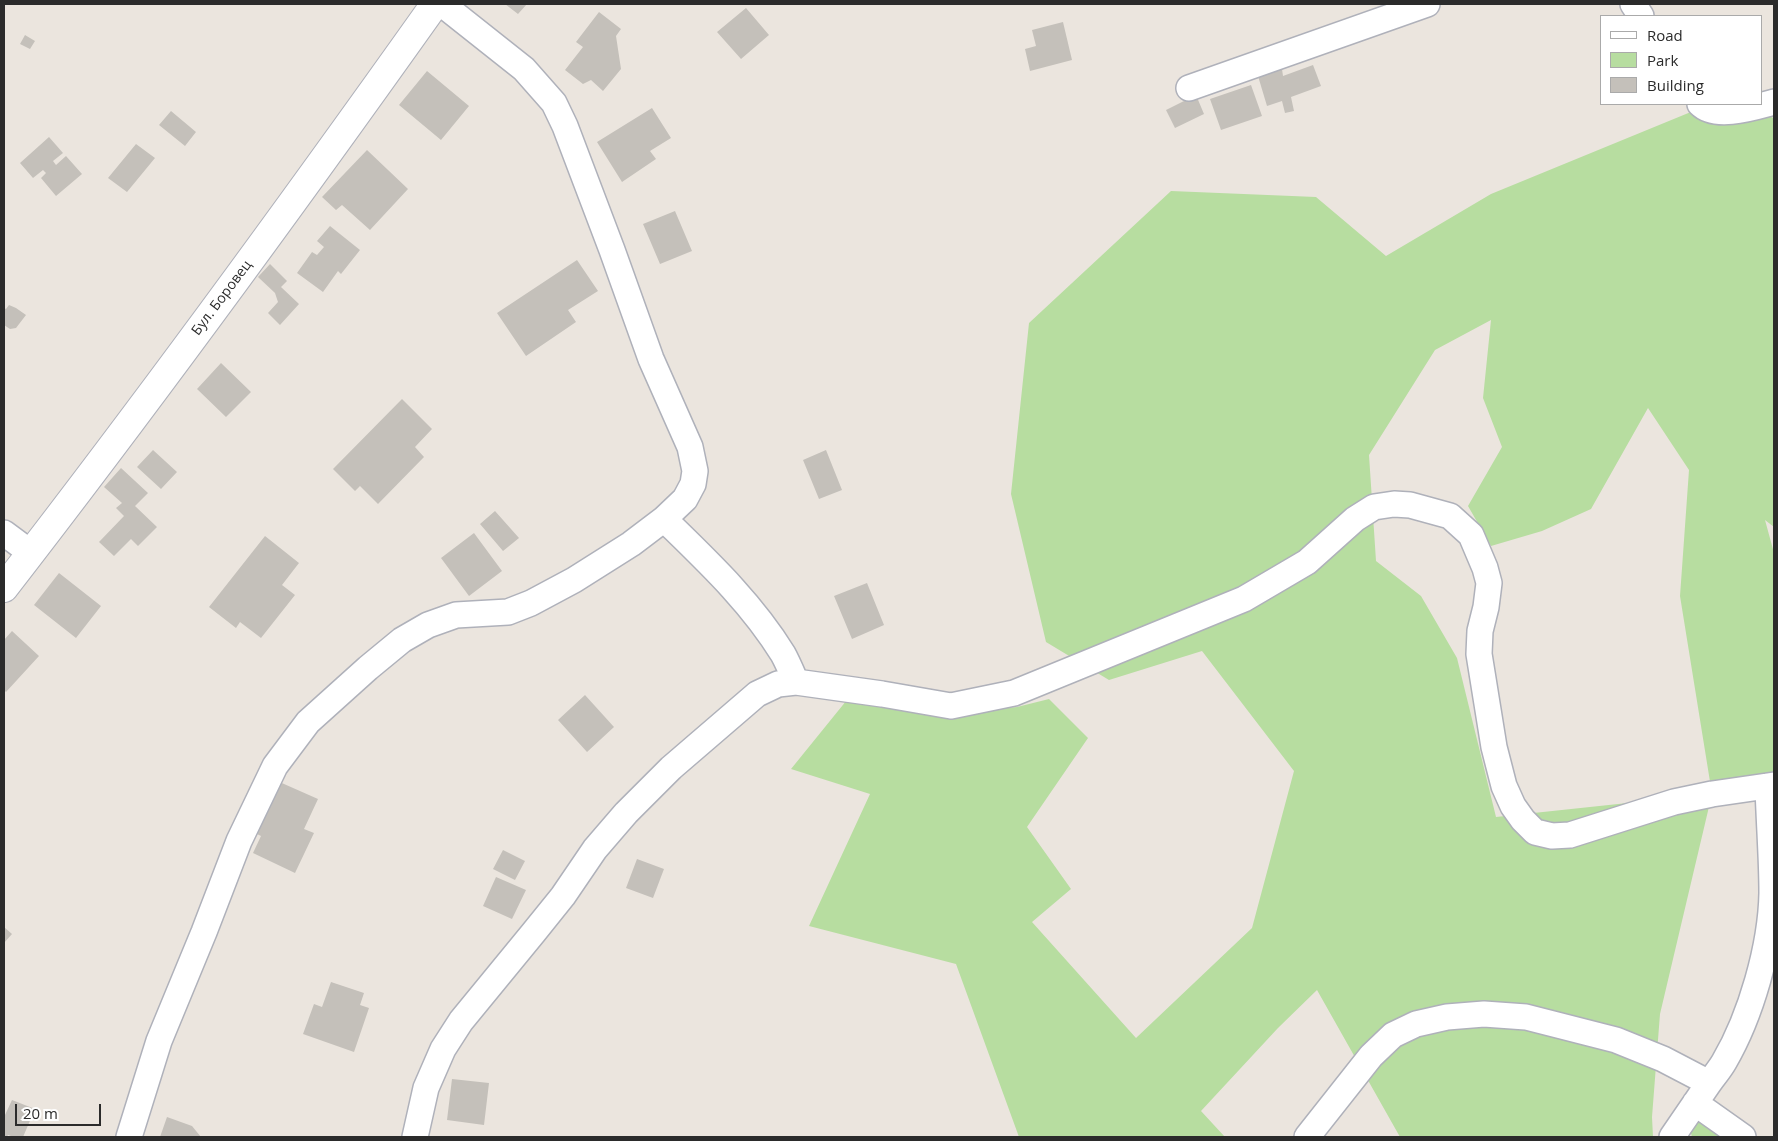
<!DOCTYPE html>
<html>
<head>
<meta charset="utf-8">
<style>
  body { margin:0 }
  #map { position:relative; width:1778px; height:1141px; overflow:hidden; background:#ebe5de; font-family:"Open Sans",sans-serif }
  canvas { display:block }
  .frame { position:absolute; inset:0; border:5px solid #2b2b2b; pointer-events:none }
  .legend { position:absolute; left:1600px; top:15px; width:162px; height:90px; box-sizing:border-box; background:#fff; border:1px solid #aaa; margin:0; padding:6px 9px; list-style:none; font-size:15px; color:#2b2b2b }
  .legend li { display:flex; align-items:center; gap:10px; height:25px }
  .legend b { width:25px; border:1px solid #aaa }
  .scale { position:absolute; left:15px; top:1104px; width:86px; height:22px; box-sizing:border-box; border:2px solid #2b2b2b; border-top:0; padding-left:6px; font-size:15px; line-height:18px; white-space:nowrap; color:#2b2b2b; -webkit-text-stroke:4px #fff; paint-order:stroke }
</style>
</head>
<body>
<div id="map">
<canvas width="1778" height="1141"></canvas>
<div class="frame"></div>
<ul class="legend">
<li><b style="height:6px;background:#fff"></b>Road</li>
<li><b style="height:14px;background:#b7dda0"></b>Park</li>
<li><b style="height:14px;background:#c4c0ba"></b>Building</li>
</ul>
<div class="scale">20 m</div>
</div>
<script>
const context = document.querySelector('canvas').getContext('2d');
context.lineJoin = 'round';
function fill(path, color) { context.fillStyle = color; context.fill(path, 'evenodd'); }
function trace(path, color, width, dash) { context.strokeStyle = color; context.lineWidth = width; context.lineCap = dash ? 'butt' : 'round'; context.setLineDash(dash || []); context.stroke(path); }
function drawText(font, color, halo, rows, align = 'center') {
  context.font = font + ' "Open Sans",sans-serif'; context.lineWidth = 4; context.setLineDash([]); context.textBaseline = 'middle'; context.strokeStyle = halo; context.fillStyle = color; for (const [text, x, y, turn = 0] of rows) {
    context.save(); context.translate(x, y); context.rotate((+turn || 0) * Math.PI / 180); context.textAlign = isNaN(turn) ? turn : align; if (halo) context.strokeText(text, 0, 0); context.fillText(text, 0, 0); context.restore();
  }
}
fill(new Path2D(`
  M1703 107 1746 109 1774 118V527L1765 520 1774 553V785L1712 794 1660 1014 1652 1117 1653 1137H1400L1317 990 1278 1028 1201 1111 1225 1137H1019L956 964 809 926 870 794 791 769 855 690 983 710 1017 707 1049 699 1088 738 1027 827 1071 889 1032 922 1136 1038 1252 928 1294 771 1202 651 1109 680 1046 642 1011 494 1029 323 1171 191 1316 197 1386 256 1491 194ZM1491 320 1483 398 1502 447 1468 506 1491 546 1542 531 1591 509 1648 408 1689 470 1680 596 1712 794 1496 817 1457 658 1421 596 1376 561 1369 455 1435 350Z
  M1686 1116 1743 1137H1692Z`), '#b7dda0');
fill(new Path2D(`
  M505 4H527L518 14Z
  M746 8 769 35 741 59 717 32Z
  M599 12 621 29 616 36 621 69 603 91 591 80 583 84 565 70 583 47 576 42Z
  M1063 22 1072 60 1030 71 1025 49 1036 46 1032 30Z
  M25 35 35 41 30 49 20 44Z
  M1313 65 1321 86 1291 97 1294 111 1285 113 1282 101 1267 106 1258 76 1282 69 1283 76Z
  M427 71 469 106 441 140 399 105Z
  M1251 85 1262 116 1221 130 1210 99Z
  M1196 95 1204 114 1175 128 1166 110Z
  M652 108 671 138 650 151 656 159 622 182 597 142Z
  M171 111 196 132 185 146 159 125Z
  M49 137 63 153 53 161 56 165 66 156 82 174 56 196 41 178 46 173 43 170 33 178 20 163Z
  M136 144 155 158 127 192 108 178Z
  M367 150 408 189 370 230 342 205 336 210 322 197Z
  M675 211 692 251 660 264 643 224Z
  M330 226 360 250 341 274 338 271 323 292 297 273 312 252 317 255 324 247 317 241Z
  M577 260 598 291 568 310 576 322 526 356 497 313Z
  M270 264 287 281 281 287 299 304 280 325 268 313 278 302 275 293 258 277Z
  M9 305 16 308 26 315 16 328 10 329 4 325V308L6 309Z
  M221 363 251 392 226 417 197 389Z
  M402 399 432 429 415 447 424 457 378 504 360 486 355 491 333 469Z
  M153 450 177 472 161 489 137 467Z
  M826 450 842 490 819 499 803 460Z
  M121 468 148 493 135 506 157 527 138 546 131 539 114 556 99 542 124 516 116 508 122 503 104 487Z
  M495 511 519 538 503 551 480 524Z
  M474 533 502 571 469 596 441 558Z
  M265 536 299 563 282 585 295 595 261 638 240 622 236 628 209 607Z
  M59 573 101 606 76 638 34 605Z
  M867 583 884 625 852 639 834 596Z
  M12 631 39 656 6 692 4 690V640Z
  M585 695 614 727 587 752 558 720Z
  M275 780 318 799 304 829 314 833 295 873 253 853 261 836 251 831Z
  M503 850 525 861 515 880 493 869Z
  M637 859 664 869 653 898 626 888Z
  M496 877 526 890 512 919 483 906Z
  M4 927 12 934 4 943Z
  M331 982 364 993 360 1005 369 1008 354 1052 303 1034 314 1004 322 1007Z
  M452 1079 489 1083 484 1125 447 1120Z
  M12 1100 35 1109 23 1137H14L8 1135 7 1137H4V1115H5Z
  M167 1117 192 1126 201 1137H160Z`), '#c4c0ba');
const minor = new Path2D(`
  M1633 4 1641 16
  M1189 88 1427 4
  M1700 104C1716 120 1755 107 1774 102
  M4 533 31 553
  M796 682 882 694 951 706 1014 693 1244 599 1307 562 1355 519 1374 507 1394 504 1410 505 1450 516 1471 535 1485 568 1489 583 1486 607 1480 631 1479 654 1494 747 1504 786 1513 806 1523 820 1535 832 1552 836 1570 835 1674 802 1712 794 1774 785
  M1695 1103 1743 1137
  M129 1137 159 1041 204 932 239 841 275 766 308 722 368 668 402 640 428 625 456 615 508 612 531 603 574 580 631 544 664 519 685 499 693 484 695 471 690 447 651 359 612 250 565 126 554 103 524 69 442 4
  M415 1137 426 1088 443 1049 461 1021 534 932 563 896 595 849 626 813 671 768 757 694 778 684 796 682C792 673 788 663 783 654 751 602 707 561 664 519
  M1307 1137 1371 1056 1393 1035 1416 1024 1447 1017 1484 1014 1526 1017 1616 1040 1663 1059 1709 1083C1714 1076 1720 1069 1724 1062 1751 1016 1771 946 1772 893 1772 858 1769 822 1768 786
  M1672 1137 1709 1083`);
const tertiary = new Path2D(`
  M4 588C152 397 295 201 435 4`);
trace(minor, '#afb1ba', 28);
trace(tertiary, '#afb1ba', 30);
trace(minor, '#fff', 25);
trace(tertiary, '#fff', 28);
drawText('14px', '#2b2b2b', '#fff', [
  ["Бул. Боровец",222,298,-53]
]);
</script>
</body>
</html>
